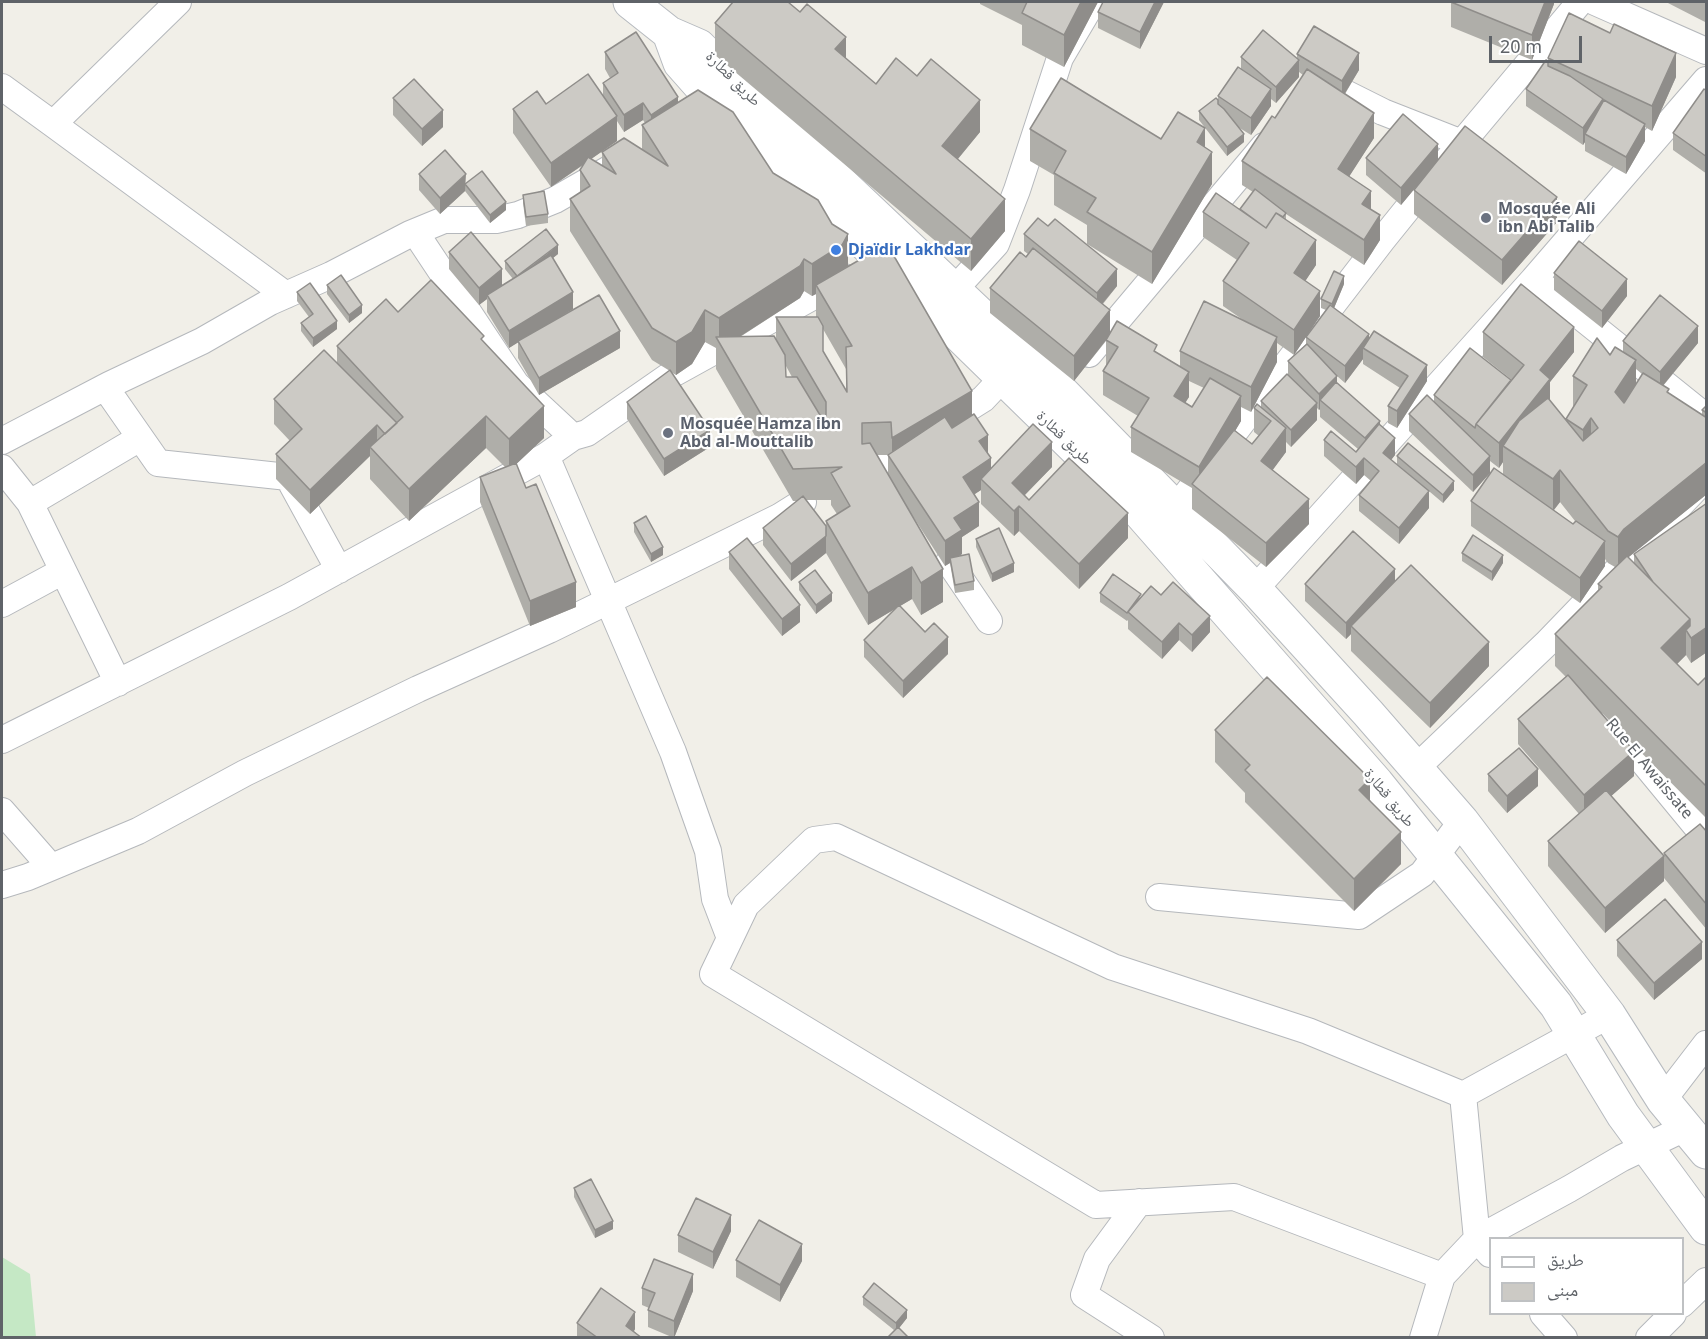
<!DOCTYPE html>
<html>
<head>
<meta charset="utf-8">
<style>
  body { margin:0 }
  #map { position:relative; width:1708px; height:1339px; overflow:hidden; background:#f1efe8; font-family:"Noto Sans","Noto Naskh Arabic",sans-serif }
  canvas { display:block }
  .frame { position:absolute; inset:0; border:3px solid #5f6368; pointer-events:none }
  .legend { position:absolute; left:1489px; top:1237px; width:195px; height:78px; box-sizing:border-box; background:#fff; border:2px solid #bfc1c3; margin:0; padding:8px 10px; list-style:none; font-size:18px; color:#5f6368 }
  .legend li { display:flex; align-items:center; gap:12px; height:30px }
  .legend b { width:30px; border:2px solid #bfc1c3 }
  .scale { position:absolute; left:1489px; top:36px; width:93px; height:27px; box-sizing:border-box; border:3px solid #5f6368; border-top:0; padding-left:8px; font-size:18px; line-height:21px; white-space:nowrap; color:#5f6368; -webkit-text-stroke:4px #fff; paint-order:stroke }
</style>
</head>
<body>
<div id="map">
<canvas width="1708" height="1339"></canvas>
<div class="frame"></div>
<ul class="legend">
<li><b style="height:8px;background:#fff"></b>طريق</li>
<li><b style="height:16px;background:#cccac5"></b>مبنى</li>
</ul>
<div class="scale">20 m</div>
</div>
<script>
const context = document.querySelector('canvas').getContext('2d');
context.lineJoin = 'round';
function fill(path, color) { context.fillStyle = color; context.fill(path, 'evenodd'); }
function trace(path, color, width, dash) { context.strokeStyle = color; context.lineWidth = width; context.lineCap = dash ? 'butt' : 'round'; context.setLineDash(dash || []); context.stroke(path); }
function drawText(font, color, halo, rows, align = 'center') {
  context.font = font + ' "Noto Sans","Noto Naskh Arabic",sans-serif'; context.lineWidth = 4.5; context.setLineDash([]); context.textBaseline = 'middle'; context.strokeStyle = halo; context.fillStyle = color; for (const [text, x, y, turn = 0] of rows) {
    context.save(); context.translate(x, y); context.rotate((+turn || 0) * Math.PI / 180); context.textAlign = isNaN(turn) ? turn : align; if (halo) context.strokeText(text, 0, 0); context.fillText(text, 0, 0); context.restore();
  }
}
fill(new Path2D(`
  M2 1257 30 1274 36 1337H2Z`), '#c5e8c5');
const street = new Path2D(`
  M1595 2 1706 51
  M2 87 53 124 286 295
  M1313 88 1329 85 1383 112 1462 143
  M53 124 178 2
  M415 232 516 384 573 437
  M1534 279 1706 80
  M954 290 996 244 1017 190 1060 58 1093 2
  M1089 354 1264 146
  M105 387 158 463 288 477 339 570
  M2 441 109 385 202 341 270 302 331 275 410 234 444 220H496L518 215 555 200 609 169
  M546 456 673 752 708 851 715 899 730 938
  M2 468 30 503 140 438
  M850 474 866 465 884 461 983 399 1015 365
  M30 503 118 683
  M1176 508 1383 239 1425 187 1580 2
  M949 562 989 621
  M1255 589 1534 279 1706 417
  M2 604 63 571
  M1588 695 1706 838
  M2 740 289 597 546 456 573 437 587 433 669 376 812 297 844 277
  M1415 769 1546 644 1706 478
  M2 811 51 867
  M2 885 28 877 138 831 245 773 418 689 549 630 657 577 779 517 803 502
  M1159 897 1359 916 1422 874 1462 821
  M1463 1095 1477 1239 1490 1254
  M1663 1100 1706 1044
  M1139 1202 1097 1259 1084 1295 1151 1338
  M1442 1276 1234 1197 1096 1205 713 974 746 905 814 840 836 837 1113 967 1308 1031 1463 1095 1609 1015
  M1682 1304 1706 1281
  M1543 1314 1564 1338
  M1423 1338 1442 1276 1477 1239 1569 1189 1622 1158 1685 1128
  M1649 1338 1673 1314`);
const secondary = new Path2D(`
  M630 2 669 33 699 46 747 94 1059 389 1255 589 1368 713 1462 821 1609 1015 1663 1100 1706 1152
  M669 33 680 63 718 106 878 256 1133 505 1377 783 1556 1005 1623 1115 1706 1228`);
trace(street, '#b5b8bc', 28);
trace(secondary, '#b6babf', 35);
trace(street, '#fff', 26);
trace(secondary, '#fff', 33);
fill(new Path2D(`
  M980 2H1098L1064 67 1022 45V25L980 4Z
  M1164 2 1140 49 1098 28V12Z
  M1451 2H1554V4L1532 60 1451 27Z
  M1666 2H1707V23Z
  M800 12 846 59 876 84 980 132 958 159 1005 231 971 271 715 55V23Z
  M605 52 678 102 773 173 972 415 988 455 991 469 1052 467 1025 495 1029 500 1128 538 1079 589 1019 531 1014 536 981 504V490L974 494 979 526 962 537V554L959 556 974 581V590L955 593 950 563 945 566 912 515 943 602 921 615 912 599 900 606 948 654 903 698 864 657V640L896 608 868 625 826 553 791 581 763 545V528L797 501H793L716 369V348L705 342 692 364 676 375 671 372 710 447 664 476 627 419V402L670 371 652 360 570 231V199L580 193V170L583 165 551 187 513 133V109L603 96V83L610 78 605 69ZM643 120 645 123 642 125V150L602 152V166L591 159 617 141V121L624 132ZM804 291 812 296 816 294V317H776V340L740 337 800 298ZM823 329 846 369V391L823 351ZM786 366 792 377H786ZM876 455H888V474ZM806 500H831V505L837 514 826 521V526Z
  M1297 54 1359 70 1345 94 1374 138 1349 176 1371 209 1380 240 1364 265 1286 214V220L1316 265 1305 281 1320 316 1308 334 1326 310 1321 308V299L1344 284 1334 308 1369 338 1427 381 1397 428 1388 423V406L1400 388 1363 364V359L1345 383 1337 376V384L1380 425 1395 455 1391 460 1429 508 1399 544 1359 511V495L1371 481 1364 475 1356 484 1324 456V440L1356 452 1358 449 1320 417V409L1319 410 1317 408V420L1291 447 1286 442V452L1272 470 1309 524 1266 567 1192 509V488L1131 452V427L1138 416 1103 395V371L1107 365H1106V341L1074 381 990 313V288L1028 254 1024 251V234L1117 286 1103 304 1110 332 1157 353 1180 366V351L1246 322 1223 306V281L1237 260 1203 237V212L1240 209 1253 192 1242 185V161L1275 118 1303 75 1299 72V77L1276 103 1271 99V106L1251 135 1238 127 1244 142 1227 156 1199 120V111L1218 100V96L1241 68V57L1297 58ZM1306 337V344L1288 361V376L1261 401V408H1254V432L1259 436 1252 444 1235 431 1241 421V407L1251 412 1277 362V343L1294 355ZM1189 381 1204 388 1192 407 1185 402 1189 397Z
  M1548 58 1676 77 1652 131 1645 127V141L1626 174 1585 151V142L1583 145 1526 106V89L1548 61Z
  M1707 91V174L1673 150V133Z
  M393 98 443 127 422 146 393 115Z
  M1030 129 1161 139 1205 147 1212 184 1152 284 1087 244V225L1054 205V175L1030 161Z
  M1366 158 1438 159 1557 222 1502 285 1414 214V190L1422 179 1401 205 1366 175Z
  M419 174 466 184 506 210 490 223 465 191 440 214 419 190Z
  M523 195 548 214V223L526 226 523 203Z
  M449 252 502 285 513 279 505 269V261L558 254 553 258 573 309 534 332 620 348 539 395 518 358V342L509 348 487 312V299L479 305 449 269Z
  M1554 273 1627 296 1602 328 1554 290Z
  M327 285 362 313 349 323 327 294Z
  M297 292 337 329 313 347 301 331V323L309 317 297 301Z
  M398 312 484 342 544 438 516 464 576 607 530 626 480 502V477L505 467 486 448 409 521 370 479V456L310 514 276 479V454L290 441 274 424V399L337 363V346Z
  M1483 332 1574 352 1550 382V401L1566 420 1573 408V376L1610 355 1623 352V341L1698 343 1663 386 1669 393 1702 415V410L1707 405V494L1628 557 1634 563V554L1707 503V652L1691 663 1686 655 1677 664 1698 685 1707 676V819L1602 713 1634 776 1611 796 1664 881 1605 933 1548 866V841L1579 814 1518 744V719L1566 677 1555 666V634L1598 590V584L1615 567 1608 563 1605 559V566L1580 603 1471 526V501L1490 473 1473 492 1409 431V414L1434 401V395L1512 380 1483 357ZM1636 369 1642 374 1636 384ZM1490 461 1499 468 1503 462V475L1490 473ZM1560 502 1575 521 1573 524 1554 510Z
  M1397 456 1454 490 1443 503 1397 464Z
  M634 523 663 555 651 562 634 532Z
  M976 539 1014 572 992 582 976 547Z
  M729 552 800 622 782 636 729 569Z
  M1462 553 1503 563 1492 581 1462 561Z
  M1395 580 1489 666 1430 728 1351 651V634L1346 639 1305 601V584Z
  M799 582 832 601 816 614 799 590Z
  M1100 593 1141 598 1161 595 1210 632 1192 652 1179 640 1162 659 1128 629V620L1127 621 1100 602Z
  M1215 730 1370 800 1401 864 1354 911 1245 802V793L1215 762Z
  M1488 774 1538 786 1507 813 1488 791Z
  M1707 832V930L1664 878V853Z
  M1617 940 1702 959 1654 1000 1617 956Z
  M574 1188 613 1229 595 1238 574 1197Z
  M731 1231 713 1269 678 1252V1235Z
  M736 1260 802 1261 780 1302 736 1277Z
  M642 1288 693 1291 674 1338 648 1327V1310L649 1308 642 1305Z
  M863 1297 907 1318 899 1328 894 1330 863 1305Z
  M577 1323 635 1329 634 1331 642 1338H577Z`), '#afaea9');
fill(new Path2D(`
  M1081 2H1098L1064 67V35Z
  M1155 2H1164L1140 49V32Z
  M1545 2H1554V4L1532 60V35Z
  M846 37V69L835 49Z
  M1359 53V70L1342 98V81Z
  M1676 53V77L1652 131V106Z
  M1299 60V77L1276 103V87Z
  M1271 89V106L1251 135V118Z
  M678 97V114L651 132V115Z
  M1603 99V115L1585 134V142L1583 145V128Z
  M980 100V132L942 178V146Z
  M643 103V120L624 132V115Z
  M443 110V127L422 146V129Z
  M1374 113V138L1338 194V169Z
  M617 116V141L551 187V163Z
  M1645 124V141L1626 174V157Z
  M1205 128V160L1197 142Z
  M1244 134V142L1227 156V147Z
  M1438 144V161L1401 205V188Z
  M1212 152V184L1152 284V252Z
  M466 174 465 191 440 214V198Z
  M1371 191V216L1362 204Z
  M1557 197V222L1502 285V260Z
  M1005 199V231L971 271V239Z
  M506 202V210L490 223V215Z
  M1380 215V240L1364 265V240Z
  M848 234V266L816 285V294L812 296V264Z
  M1316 240V265L1294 298V273Z
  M558 245V254L518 285V277Z
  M804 259V291L800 298 722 348 719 342V318Z
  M502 269V286L487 295V299L479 305V288Z
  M1117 269V286L1097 310V293Z
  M1344 276V284L1332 313V304Z
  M1627 279V296L1602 328V311Z
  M1320 291V316L1294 355V330Z
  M573 292V309L509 348V331Z
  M362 305V313L349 323V315Z
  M705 310V342L692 364 676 375V342Z
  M1110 310V335L1074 381V356Z
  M337 321V329L313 347V338Z
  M1698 326V343L1660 389V372Z
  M1574 327V352L1550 382V404L1503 446V462L1499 468V443L1540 370Z
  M620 331V348L539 395V378Z
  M1369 334V351L1363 348V359L1345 383V366Z
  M1277 337V362L1251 412V387Z
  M1636 360V392L1615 424V392Z
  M1427 365V381L1397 428V411Z
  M1189 372V397L1174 421V396Z
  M1337 376V393L1320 400V409L1319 410V394Z
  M972 391V423L892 460V438Z
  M1241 396V421L1200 490 1199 489V467Z
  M1317 403V420L1291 447V430Z
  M544 406V438L509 471V439Z
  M486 416V448L409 521V489Z
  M1591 418V450L1583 462V430Z
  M1380 421V438L1365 455V438Z
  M377 425V450L370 447V456L310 514V490Z
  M1286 428V452L1261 486V461Z
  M710 430V447L664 476V459Z
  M988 435V460L991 458V483L981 479V490L963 502V477L979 441Z
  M1395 438V455L1383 470V453Z
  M1052 442V467L1012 508V483Z
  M1490 456V473L1473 492V475Z
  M1364 458V475L1356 484V467Z
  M1707 462V494L1624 561 1618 569V537L1624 529Z
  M1560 470V502L1553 511V479Z
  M1454 481V490L1443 503V495Z
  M1429 491V508L1399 544V528Z
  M1309 499V524L1266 567V543Z
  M979 502V526L962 537V554L951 562 950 558V563L945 566V541L954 518Z
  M1019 506V531L1014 536V511Z
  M1128 513V538L1079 589V564Z
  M826 536V553L791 581V564Z
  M1605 541V566L1580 603V578Z
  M663 547V555L651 562V554Z
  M1503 555V563L1492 581V572Z
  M1014 563V572L992 582V574Z
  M912 567V599L868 625V593Z
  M943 569V602L921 615V583Z
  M1395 569V586L1351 626V634L1346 639V623Z
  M576 582V607L530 626V601Z
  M832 593V601L816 614V605Z
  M800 605V622L782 636V619Z
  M1210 616V632L1192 652V635Z
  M1690 619V635L1686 630V655L1661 680V648Z
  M1179 623V640L1162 659V642Z
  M1707 627V652L1691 663V638Z
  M948 637V654L903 698V681Z
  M1489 642V666L1430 728V703Z
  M1634 751V776L1584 820V795Z
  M1538 769V786L1507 813V796Z
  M1370 779V811L1359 790Z
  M1401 832V864L1354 911V879Z
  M1664 856V881L1605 933V908Z
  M1702 942V959L1654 1000V983Z
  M731 1215V1231L713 1269V1252Z
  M613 1221V1229L595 1238V1230Z
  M802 1244V1261L780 1302V1285Z
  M693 1274V1291L674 1338V1321Z
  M907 1310V1318L896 1332V1323Z
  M635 1312V1329L630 1338 626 1326Z`), '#8f8d8a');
const building = new Path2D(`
  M733 2H788L800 12 807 4 846 37 835 49 876 84 896 58 917 76 931 59 980 100 942 146 1005 199 971 239 715 23Z
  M1027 2H1081L1064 35 1022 13Z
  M1103 2H1155L1140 32 1098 12Z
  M1451 2H1545L1532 35Z
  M1569 13 1610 33 1614 24 1676 53 1652 106 1548 58Z
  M1314 26 1359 53 1342 81 1297 54Z
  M1263 30 1299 60 1276 87 1241 57Z
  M636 32 678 97 651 115 643 103 624 115 603 83 618 73 605 52Z
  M1546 60 1548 61V66L1570 76 1603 99 1583 128 1526 89Z
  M1238 67 1271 89 1251 118 1218 96Z
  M1307 69 1374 113 1338 169 1371 191 1362 204 1380 215 1364 240 1242 161 1272 116 1275 118Z
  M588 74 617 116 551 163 513 109 537 91 546 104Z
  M1061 78 1161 139 1178 112 1205 128 1197 142 1212 152 1152 252 1087 212 1096 198 1054 173 1066 151 1030 129Z
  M414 79 443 110 422 129 393 98Z
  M1704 89 1707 91V157L1673 133Z
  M698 90 733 112 773 173 818 200 832 224 848 234 842 245 812 264 804 259 800 266 719 318 705 310 692 332 676 342 652 328 570 199 590 186 580 170 588 157 616 174 602 152 624 138 668 166 642 125Z
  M1216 98 1218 100V104L1224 109 1244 134 1227 147 1199 111Z
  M1604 100 1645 124 1626 157 1585 134Z
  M1403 114 1438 144 1401 188 1366 158Z
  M1465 126 1557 197 1502 260 1414 190Z
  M445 150 466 174 440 198 419 174Z
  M482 171 506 202 490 215 465 184Z
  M1255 189 1286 213 1283 217 1276 213 1266 228 1240 209Z
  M544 191 548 214 526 217 523 195Z
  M1216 193 1266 228 1276 213 1316 240 1294 273 1320 291 1294 330 1223 281 1249 243 1203 212Z
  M1038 218 1048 226 1055 219 1117 269 1097 293 1024 234Z
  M546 229 558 245 517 276 505 261Z
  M471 232 502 269 479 288 449 252Z
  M1579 241 1627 279 1602 311 1554 273Z
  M887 244 972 391 892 438 891 422 862 423V444L870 443 943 569 921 583 912 567 868 593 826 521 850 506 831 473 842 467 793 469 716 337 774 336 785 355 786 377H797L826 425V402L776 317H818L823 326V351L847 392 846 347 852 346 816 285Z
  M1033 248 1110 310 1074 356 990 288 1020 252 1026 257Z
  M551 255 573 292 509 331 487 295Z
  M1334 271 1344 276 1332 304 1321 299Z
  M341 275 362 305 349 315 327 285Z
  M431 280 484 336 481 339 544 406 509 439 486 416 409 489 370 447 403 417 337 346 386 299 398 312Z
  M310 283 337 321 313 338 301 323 313 314 297 292Z
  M1521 284 1574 327 1540 370 1550 379 1499 443 1476 424 1524 365 1483 332Z
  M599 295 620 331 539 378 518 341Z
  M1660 295 1698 326 1660 372 1623 341Z
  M1204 301 1277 337 1251 387 1180 351Z
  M1330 305 1369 334 1345 366 1306 337Z
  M1117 321 1157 345 1154 351 1189 372 1174 396 1192 407 1210 378 1241 396 1199 467 1131 427 1149 398 1103 371 1118 347 1106 340Z
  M1374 331 1427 365 1397 411 1388 406 1408 376 1363 348Z
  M1597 338 1610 355 1615 347 1636 360 1615 392 1624 403 1643 373 1669 389 1667 392 1707 418V462L1624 529 1618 537 1608 531 1560 470 1553 479 1503 446 1519 421 1548 398 1583 441 1598 428 1591 418 1583 430 1566 419 1587 385 1573 376Z
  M1307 344 1337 376 1319 394 1288 361Z
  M1470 348 1511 380 1476 424 1475 428 1434 395Z
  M324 350 397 423 385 434 377 425 310 490 276 454 302 429 274 399Z
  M670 370 710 430 664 459 627 402Z
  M1287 374 1317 403 1291 430 1261 401Z
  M1336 382 1380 421 1365 438 1320 400Z
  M1427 395 1490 456 1473 475 1409 414Z
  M1257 404 1286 428 1261 461 1309 499 1266 543 1192 484 1234 430 1252 444 1271 421 1254 408Z
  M1707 405V413L1702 410Z
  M974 414 988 435 979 441 991 458 963 477 979 502 954 518 962 530 945 541 888 455 945 417 952 428Z
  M1033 424 1052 442 1012 483 1029 500 1069 458 1128 513 1079 564 1019 506 1014 511 981 479Z
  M1379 424 1395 438 1383 453 1429 491 1399 528 1359 495 1379 471 1364 458 1356 467 1324 440 1331 431 1356 452Z
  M1408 443 1454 481 1443 495 1397 456Z
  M516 463 526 488 536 484 576 582 530 601 480 477Z
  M1494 468 1573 524 1576 521 1605 541 1580 578 1471 501Z
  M803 496 826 526V536L791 564 763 528Z
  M1707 503V627L1691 638 1686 630 1690 626V619L1653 582 1634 554Z
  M646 516 663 547 651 554 634 523Z
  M999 528 1014 563 992 574 976 539Z
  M1353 531 1395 569 1346 623 1305 584Z
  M1473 535 1503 555 1492 572 1462 553Z
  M747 538 800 605 782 619 729 552Z
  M969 554 974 581 955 585 950 558Z
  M1627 556 1690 619 1661 648 1698 685 1707 676V787L1555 634 1602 587 1598 584Z
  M1411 565 1489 642 1430 703 1351 626Z
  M815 570 832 593 816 605 799 582Z
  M1113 574 1141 594 1127 613 1100 593Z
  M1173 582 1210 616 1192 635 1179 623 1162 642 1128 612 1151 586 1161 595Z
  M899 605 925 632 934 623 948 637 903 681 864 640Z
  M1568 675 1634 751 1584 795 1518 719Z
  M1267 677 1370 779 1359 790 1401 832 1354 879 1245 770 1250 765 1215 730Z
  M1519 748 1538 769 1507 796 1488 774Z
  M1606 790 1664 856 1605 908 1548 841Z
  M1700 824 1707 832V905L1664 853Z
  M1665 899 1702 942 1654 983 1617 940Z
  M591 1179 613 1221 595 1230 574 1188Z
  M696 1198 731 1215 713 1252 678 1235Z
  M759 1220 802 1244 780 1285 736 1260Z
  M654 1259 693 1274 674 1321 648 1310 655 1293 642 1288Z
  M874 1283 907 1310 896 1323 863 1297Z
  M601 1288 635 1312 626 1326 642 1338H598L577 1323Z
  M898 1327 909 1338H887Z`);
fill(building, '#cccac5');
trace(building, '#8f8d8a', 1.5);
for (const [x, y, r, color] of [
  [1486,218,6,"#6b7280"],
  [836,250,6,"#3f7fe0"],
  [668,433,6,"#6b7280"]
]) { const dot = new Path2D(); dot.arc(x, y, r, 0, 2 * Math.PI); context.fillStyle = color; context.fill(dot); trace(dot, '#fff', 2); }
drawText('16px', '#5f6368', '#fff', [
  ["طريق قطارة",733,79,45],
  ["طريق قطارة",1064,438,44],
  ["Rue El Awaissate",1649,769,50],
  ["طريق قطارة",1389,798,51]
]);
drawText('bold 16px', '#5b616d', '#fff', [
  ["Mosquée Ali",1498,209],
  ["ibn Abi Talib",1498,227],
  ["Mosquée Hamza ibn",680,424],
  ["Abd al-Mouttalib",680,442]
], 'left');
drawText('bold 16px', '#366cbe', '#fff', [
  ["Djaïdir Lakhdar",848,250]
], 'left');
</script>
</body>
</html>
